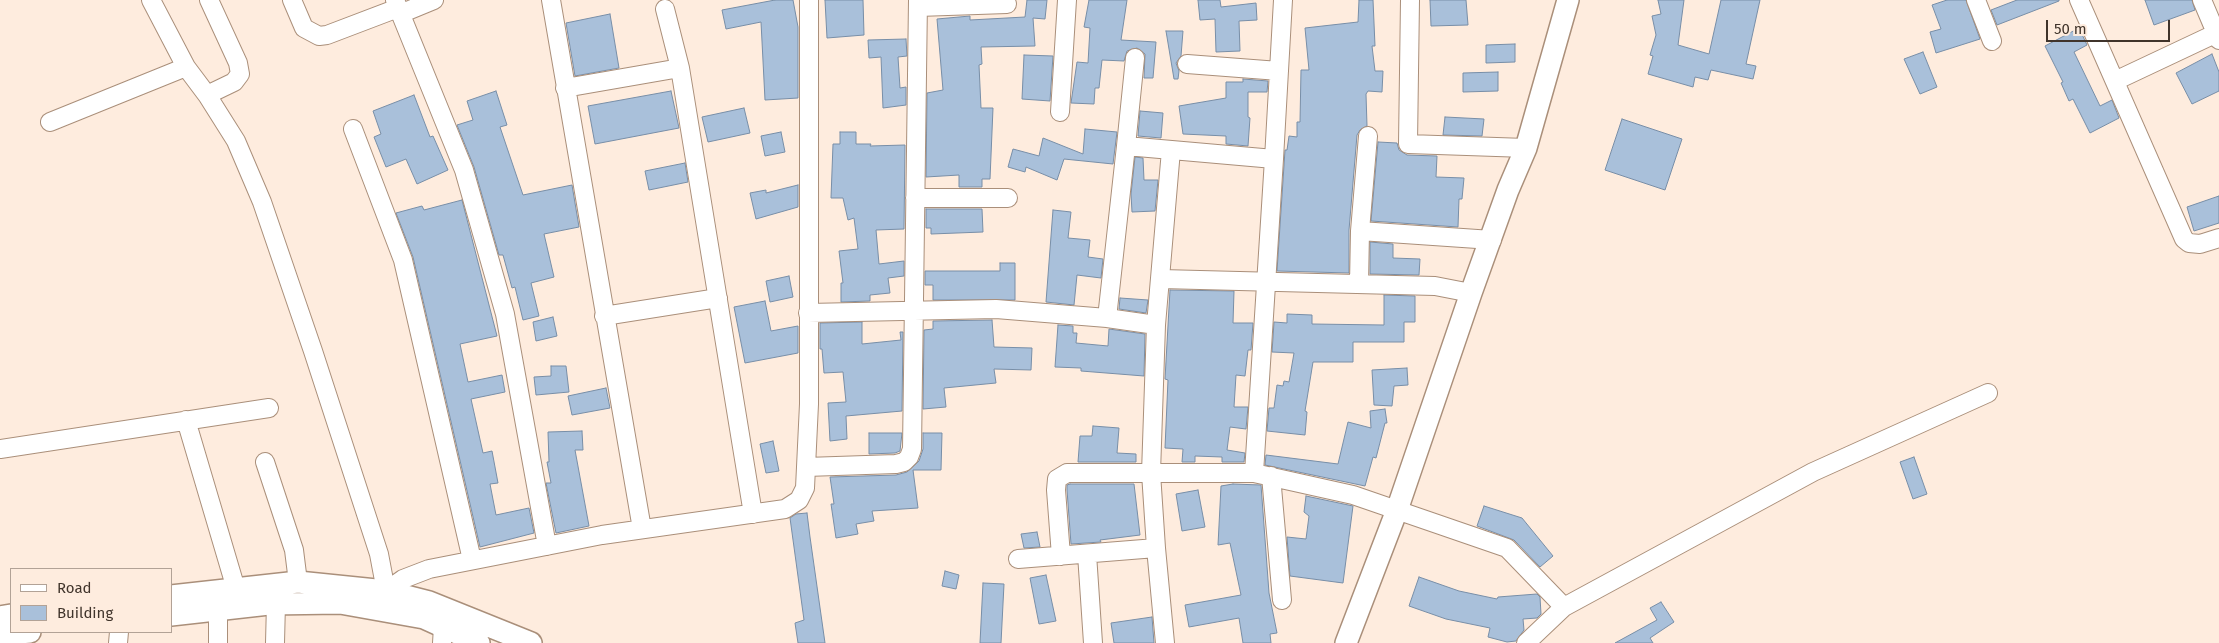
<!DOCTYPE html>
<html>
<head>
<meta charset="utf-8">
<style>
	body { margin:0 }
	#map { position:relative; width:2219px; height:643px; overflow:hidden; background:#feecde; font-family:"Fira Sans",sans-serif }
	canvas { display:block }
	.legend { position:absolute; left:10px; top:568px; width:162px; height:65px; box-sizing:border-box; background:#feecde; border:1px solid #b2a296; margin:0; padding:6px 9px; list-style:none; font-size:15px; color:#40342b }
	.legend li { display:flex; align-items:center; gap:10px; height:25px }
	.legend b { width:25px; border:1px solid #b2a296 }
	.scale { position:absolute; left:2046px; top:20px; width:124px; height:22px; box-sizing:border-box; border:2px solid #40342b; border-top:0; padding-left:6px; font-size:15px; line-height:18px; white-space:nowrap; color:#40342b; -webkit-text-stroke:4px #feecde; paint-order:stroke }
</style>
</head>
<body>
<div id="map">
<canvas width="2219" height="643"></canvas>
<ul class="legend">
<li><b style="height:6px;background:#fff"></b>Road</li>
<li><b style="height:14px;background:#a9c0da"></b>Building</li>
</ul>
<div class="scale">50 m</div>
</div>
<script>
const ctx = document.querySelector('canvas').getContext('2d');
ctx.lineJoin = 'round';
function fillPath(path, color) { ctx.fillStyle = color; ctx.fill(path, 'evenodd'); }
const toPath = rows => new Path2D(rows.map(r => 'M' + r).join(''));
function trace(path, color, width, dash) { ctx.strokeStyle = color; ctx.lineWidth = width; ctx.lineCap = dash ? 'butt' : 'round'; ctx.setLineDash(dash || []); ctx.stroke(path); }
const building = toPath([
	[775,0,793,0,798,27,798,98,765,100,761,22,726,29,722,10,775,0],
	[825,0,863,0,864,35,827,38,825,0],
	[1027,0,1047,0,1045,19,1033,18,1035,46,981,47,982,64,979,65,981,108,993,108,990,179,982,179,982,187,959,187,959,175,926,177,927,93,943,90,937,19,970,16,970,20,1025,17,1027,0],
	[1089,0,1127,0,1121,40,1156,42,1153,78,1144,78,1145,54,1137,48,1127,51,1124,61,1102,60,1099,88,1095,88,1094,104,1071,103,1077,62,1088,63,1090,28,1084,27,1089,0],
	[1198,0,1220,0,1221,7,1256,3,1257,20,1239,21,1240,51,1216,52,1215,19,1200,20,1198,0],
	[1359,0,1373,0,1375,46,1372,46,1375,71,1383,71,1382,92,1368,91,1366,94,1367,126,1360,130,1357,135,1349,230,1349,273,1277,271,1285,150,1287,150,1289,136,1297,137,1297,122,1300,122,1301,70,1309,70,1305,28,1358,22,1359,0],
	[1430,0,1466,0,1468,25,1431,26,1430,0],
	[1658,0,1684,0,1678,45,1709,54,1721,0,1760,0,1746,64,1756,66,1753,79,1711,70,1708,80,1695,77,1693,87,1648,74,1653,56,1650,55,1656,35,1652,16,1661,14,1658,0],
	[1947,0,1966,0,1980,39,1936,53,1930,32,1941,29,1932,5,1947,0],
	[2017,0,2059,0,2059,1,1997,25,1991,10,2017,0],
	[2145,0,2192,0,2195,10,2154,25,2145,0],
	[610,14,619,68,575,76,566,23,610,14],
	[2079,28,2087,45,2074,52,2100,106,2112,100,2119,118,2090,133,2073,99,2069,101,2061,83,2063,82,2045,46,2079,28],
	[1166,31,1183,31,1181,56,1176,63,1179,71,1178,79,1174,79,1166,31],
	[906,39,907,56,898,57,900,88,906,87,906,105,883,108,881,57,869,58,868,40,906,39],
	[1515,44,1515,62,1486,63,1486,45,1515,44],
	[1923,52,1937,87,1920,94,1904,59,1923,52],
	[2212,54,2219,72,2219,91,2192,104,2176,73,2212,54],
	[1024,55,1053,56,1050,101,1022,99,1024,55],
	[1498,72,1498,91,1463,92,1463,73,1498,72],
	[1243,79,1268,81,1267,92,1248,92,1248,117,1250,118,1248,146,1226,144,1226,136,1183,134,1179,106,1226,98,1226,82,1243,82,1243,79],
	[496,91,507,125,500,127,523,195,572,185,579,227,544,234,554,277,531,283,539,316,523,320,515,287,512,288,503,255,499,255,474,167,457,125,473,120,467,101,496,91],
	[671,91,679,128,595,144,588,106,671,91],
	[414,95,430,137,433,136,448,170,417,184,406,159,386,167,374,137,381,134,373,111,414,95],
	[744,108,750,133,708,142,702,117,744,108],
	[1140,111,1163,113,1161,138,1138,136,1140,111],
	[1445,117,1484,119,1482,136,1443,135,1445,117],
	[1622,119,1682,139,1665,190,1605,170,1622,119],
	[1085,129,1117,132,1113,164,1064,159,1057,180,1026,167,1025,172,1008,167,1013,149,1039,156,1043,138,1083,154,1085,129],
	[781,132,785,152,765,156,761,136,781,132],
	[840,132,856,132,856,144,871,144,870,146,905,145,904,229,876,230,879,264,904,261,904,276,888,278,890,293,870,295,870,301,841,302,841,283,843,283,839,251,858,249,854,218,848,220,843,198,831,198,833,144,840,144,840,132],
	[1378,142,1397,143,1399,150,1407,155,1437,156,1436,177,1464,178,1462,199,1459,199,1458,227,1371,221,1378,142],
	[1135,157,1143,158,1144,180,1158,180,1155,211,1132,212,1131,194,1135,157],
	[685,163,688,182,649,190,645,171,685,163],
	[798,185,798,207,756,219,750,193,766,190,766,193,798,185],
	[2219,196,2219,223,2194,231,2187,207,2219,196],
	[462,200,497,336,460,344,468,382,502,375,505,392,471,399,483,453,492,451,498,483,490,484,496,515,529,508,534,533,480,547,413,257,396,213,422,206,424,210,462,200],
	[926,209,982,209,983,232,931,234,931,228,926,228,926,209],
	[1053,210,1071,212,1068,238,1090,240,1088,257,1103,259,1101,278,1077,275,1074,305,1046,302,1053,210],
	[1370,242,1393,244,1393,258,1420,259,1419,275,1370,274,1370,242],
	[1000,263,1015,263,1015,300,933,300,933,285,925,285,925,271,1000,271,1000,263],
	[789,276,793,297,770,302,766,281,789,276],
	[1170,290,1234,291,1233,323,1253,323,1251,350,1248,350,1245,376,1236,375,1234,407,1248,407,1246,429,1230,427,1227,450,1245,453,1244,462,1222,462,1222,457,1195,456,1195,462,1182,462,1183,449,1165,448,1168,380,1165,379,1170,290],
	[1384,295,1415,296,1415,322,1404,322,1404,342,1353,342,1353,362,1313,362,1305,411,1307,412,1305,435,1267,431,1269,408,1274,408,1277,385,1283,386,1284,381,1289,382,1294,353,1272,352,1274,322,1287,323,1287,314,1312,315,1312,324,1384,325,1384,295],
	[1120,298,1148,300,1146,313,1119,309,1120,298],
	[765,301,771,331,798,326,798,353,745,363,734,307,765,301],
	[553,317,557,336,536,341,533,322,553,317],
	[992,320,994,347,1032,348,1031,370,994,369,996,383,944,388,946,407,923,409,924,330,933,329,933,321,992,320],
	[862,322,862,344,901,340,900,332,903,332,902,411,846,416,847,439,830,441,828,403,846,402,843,372,824,373,822,349,820,349,820,323,862,322],
	[1058,325,1073,326,1073,333,1077,333,1076,343,1108,346,1109,329,1145,334,1144,376,1081,371,1081,368,1055,367,1058,325],
	[551,366,566,366,569,392,536,395,534,377,551,376,551,366],
	[1407,368,1408,385,1394,386,1392,406,1374,405,1372,370,1407,368],
	[606,388,610,408,572,415,568,396,606,388],
	[1385,409,1387,423,1385,423,1376,458,1373,457,1365,486,1265,465,1266,455,1338,464,1348,422,1371,428,1370,411,1385,409],
	[1093,426,1119,428,1117,453,1136,454,1136,462,1078,462,1080,436,1092,436,1093,426],
	[582,431,583,450,575,450,589,526,556,533,546,483,551,483,547,462,549,462,548,432,582,431],
	[869,433,902,433,900,451,895,453,869,454,869,433],
	[923,433,942,433,941,470,913,470,918,508,872,511,874,521,856,524,858,534,836,538,831,504,834,504,830,477,896,475,907,472,919,461,923,449,923,433],
	[773,441,779,471,766,473,760,444,773,441],
	[1914,457,1927,494,1913,499,1900,462,1914,457],
	[1070,484,1134,484,1140,535,1100,540,1101,542,1071,544,1067,490,1067,485,1070,484],
	[1233,484,1261,485,1269,593,1277,633,1270,634,1271,643,1243,643,1239,618,1189,627,1185,605,1241,595,1230,543,1218,545,1221,486,1233,484],
	[1198,490,1205,527,1182,531,1176,494,1198,490],
	[1306,496,1353,506,1343,583,1290,576,1287,537,1306,539,1309,516,1304,512,1306,496],
	[1484,506,1522,518,1553,556,1540,567,1514,540,1477,526,1484,506],
	[807,513,810,537,825,643,798,643,795,623,804,620,790,518,796,514,807,513],
	[1037,532,1040,547,1024,548,1021,534,1037,532],
	[945,571,959,575,956,589,942,586,945,571],
	[1046,575,1056,621,1039,624,1030,578,1046,575],
	[1419,577,1459,591,1497,599,1498,597,1537,594,1540,597,1541,614,1537,618,1523,619,1524,630,1516,641,1507,642,1488,637,1490,628,1446,619,1409,606,1419,577],
	[983,583,1004,584,1001,643,980,643,983,583],
	[1661,602,1674,622,1650,638,1653,643,1615,643,1657,620,1650,608,1661,602],
	[1152,617,1154,643,1114,643,1111,623,1152,617]
]);
const minor = toPath([
	[151,0,186,67,207,95],
	[209,0,238,63,240,74,234,82,207,95,236,141,262,202,313,351,379,554,386,591],
	[292,0,304,28,319,36,327,35,398,8],
	[395,0,464,170,505,314,547,546],
	[551,0,642,529],
	[1410,0,1408,144,1526,148],
	[1976,0,1992,41],
	[2079,0,2184,239,2189,243,2200,244,2219,238],
	[2202,0,2219,40],
	[918,7,1007,4],
	[665,9,680,68,753,514],
	[400,14,434,0],
	[1187,64,1279,71],
	[2115,81,2219,32],
	[565,88,680,68],
	[1060,112,1067,0],
	[50,122,186,67],
	[353,129,403,260,472,560],
	[1126,146,1135,58],
	[915,198,1008,198],
	[1360,231,1368,136],
	[1161,279,1435,286,1471,293],
	[1359,284,1360,231,1492,240],
	[808,313,996,309,1107,318,1156,325,1151,473,1254,473,1353,495,1507,548,1564,607,1813,472,1988,393],
	[604,316,718,298],
	[1107,318,1126,146,1274,159,1283,0],
	[1156,325,1171,150],
	[186,420,236,589],
	[0,449,269,408],
	[265,462,294,550,298,582],
	[806,467,896,464,904,462,909,457,912,449,918,0],
	[1254,473,1274,159],
	[1271,476,1282,600],
	[1156,548,1165,643],
	[1087,554,1093,643],
	[1018,559,1156,548,1151,473,1067,473,1057,479,1056,490,1061,556],
	[384,599,386,591,403,579,429,569,602,535,785,509,799,500,805,488,809,404,809,0],
	[118,643,119,632],
	[218,643,218,610],
	[275,643,276,603],
	[442,643,443,627],
	[1526,643,1564,607]
]);
const major = toPath([
	[171,596,298,582,386,591,429,602,531,643],
	[171,615,269,604,340,603,424,618,479,643],
	[0,617,11,615],
	[0,635,30,632],
	[1346,643,1397,510,1471,293,1508,190,1526,148,1568,0]
]);
fillPath(building, '#a9c0da');
trace(building, '#788ea7', 1);
trace(minor, '#aa8f7a', 20);
trace(major, '#aa8f7a', 24);
trace(minor, '#fff', 18);
trace(major, '#fff', 21);
</script>
</body>
</html>
